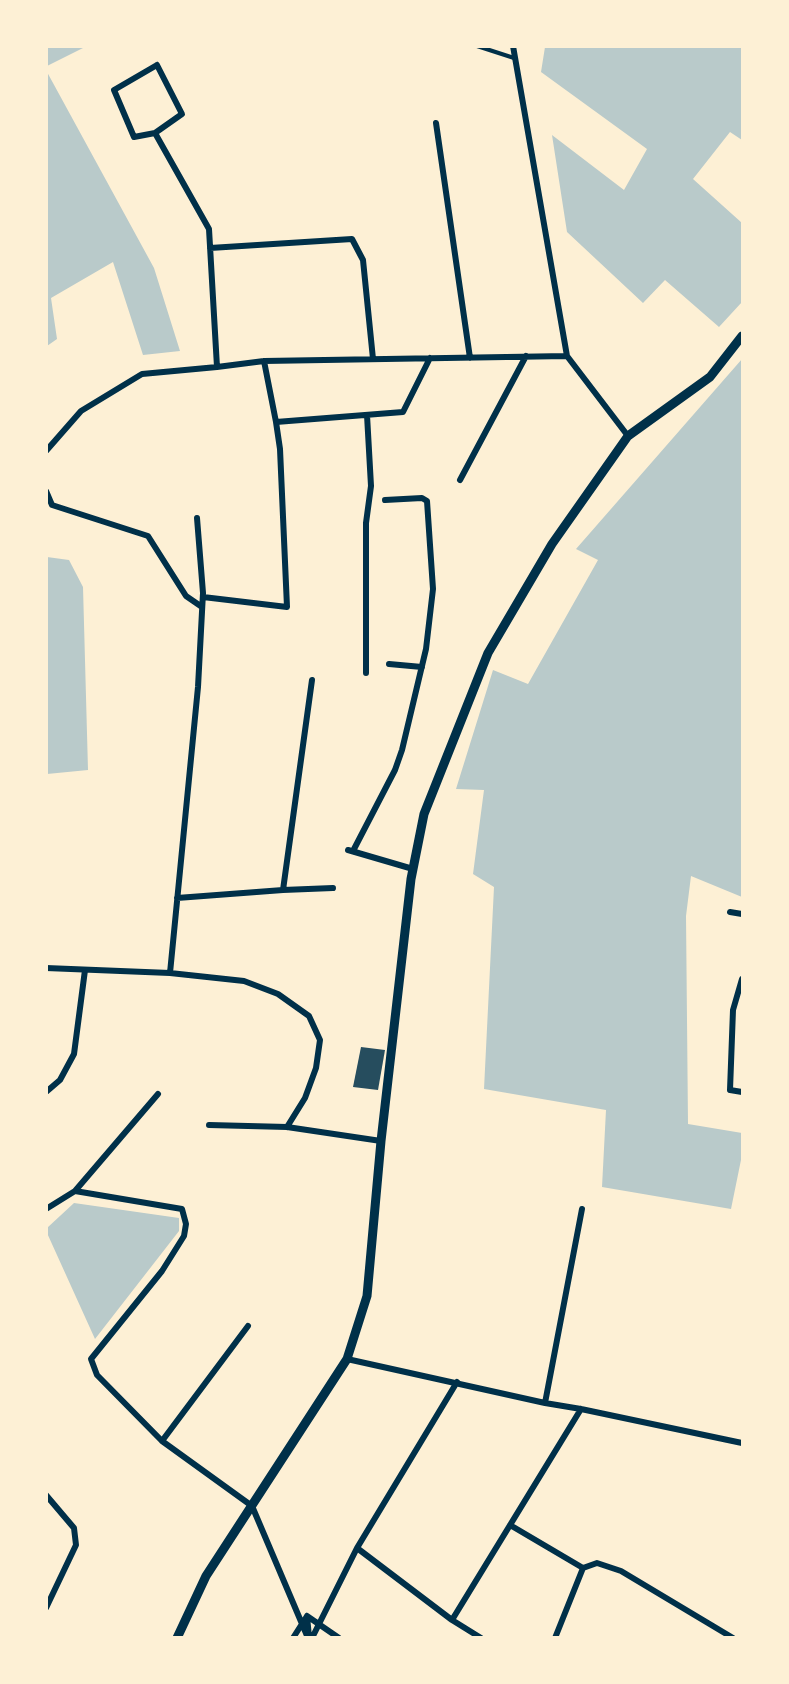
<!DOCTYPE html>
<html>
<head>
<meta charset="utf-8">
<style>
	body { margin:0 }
	#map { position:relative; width:789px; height:1684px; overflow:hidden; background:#fdf0d5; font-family:"Exo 2",sans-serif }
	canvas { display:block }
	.frame { position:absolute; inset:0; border:48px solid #fdf0d5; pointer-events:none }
</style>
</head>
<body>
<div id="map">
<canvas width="789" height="1684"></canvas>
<div class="frame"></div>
</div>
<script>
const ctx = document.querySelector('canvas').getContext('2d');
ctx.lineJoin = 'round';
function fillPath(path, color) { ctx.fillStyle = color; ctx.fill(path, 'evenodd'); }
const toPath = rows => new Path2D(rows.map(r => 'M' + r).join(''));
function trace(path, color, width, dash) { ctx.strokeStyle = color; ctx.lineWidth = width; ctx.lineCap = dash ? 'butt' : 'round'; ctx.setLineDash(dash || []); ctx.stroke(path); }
const green = toPath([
	[47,46,85,46,85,47,47,66],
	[545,47,742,47,742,140,730,132,693,179,742,223,742,302,719,327,665,280,643,303,567,232,552,135,624,190,647,149,541,72],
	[47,72,154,268,180,351,143,355,113,262,51,298,57,339,47,346],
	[742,359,742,897,691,876,686,916,688,1124,742,1133,742,1155,731,1209,602,1187,606,1110,484,1089,494,887,473,874,484,790,456,789,493,670,528,684,598,560,576,549],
	[47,557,69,560,83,587,88,770,47,774],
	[74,1203,179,1218,179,1231,95,1339,47,1233,47,1228]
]);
const building = toPath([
	[361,1047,385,1050,378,1090,353,1087]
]);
const service = toPath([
	[477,46,514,58]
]);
const minor = toPath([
	[513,46,567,356,628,436],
	[157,65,182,114,155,133,134,137,114,90,157,65],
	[436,123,470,358],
	[155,133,209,229,217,367,264,361,567,356],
	[210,248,352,239,363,260,373,359],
	[264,361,276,422,403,412,430,358],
	[46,451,81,411,142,374,217,367],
	[460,480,526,356],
	[46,491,52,505,148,536,186,596,202,607],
	[197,518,203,593,198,687,170,973,244,981,278,994,309,1016,320,1040,316,1068,305,1098,287,1127],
	[203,597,287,607,280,449,276,422],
	[389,664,422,667],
	[366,673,366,523,371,486,367,415],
	[348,850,413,869],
	[353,851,395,770,402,750,426,649,433,589,427,501,422,498,385,500],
	[283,890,333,888],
	[177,898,283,890,312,680],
	[730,912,742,914],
	[46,968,170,973],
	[742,979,733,1010,730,1090,742,1092],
	[46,1092,60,1080,74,1054,85,970],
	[209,1125,287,1127,381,1141],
	[75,1191,182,1209,186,1224,184,1236,162,1271,91,1359,97,1375,162,1441,252,1506,308,1638],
	[46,1209,75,1191,158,1094],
	[347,1359,545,1403,581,1409,742,1443],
	[545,1403,582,1209],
	[162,1441,248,1326],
	[46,1495,74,1528,76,1545,46,1608],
	[510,1525,583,1568],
	[357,1548,457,1382],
	[307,1616,339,1638],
	[452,1620,581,1409],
	[293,1638,307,1616,309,1637],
	[312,1638,357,1548,452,1620,481,1638],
	[555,1638,583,1568,597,1563,621,1571,733,1638]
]);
const tertiary = toPath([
	[177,1638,206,1576,347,1359,367,1296,381,1141,411,879,424,814,488,653,552,544,628,436,710,377,742,336]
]);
fillPath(green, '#b9caca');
fillPath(building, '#264d5e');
trace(service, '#003049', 4);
trace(minor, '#003049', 6);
trace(tertiary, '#003049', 9);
</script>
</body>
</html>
